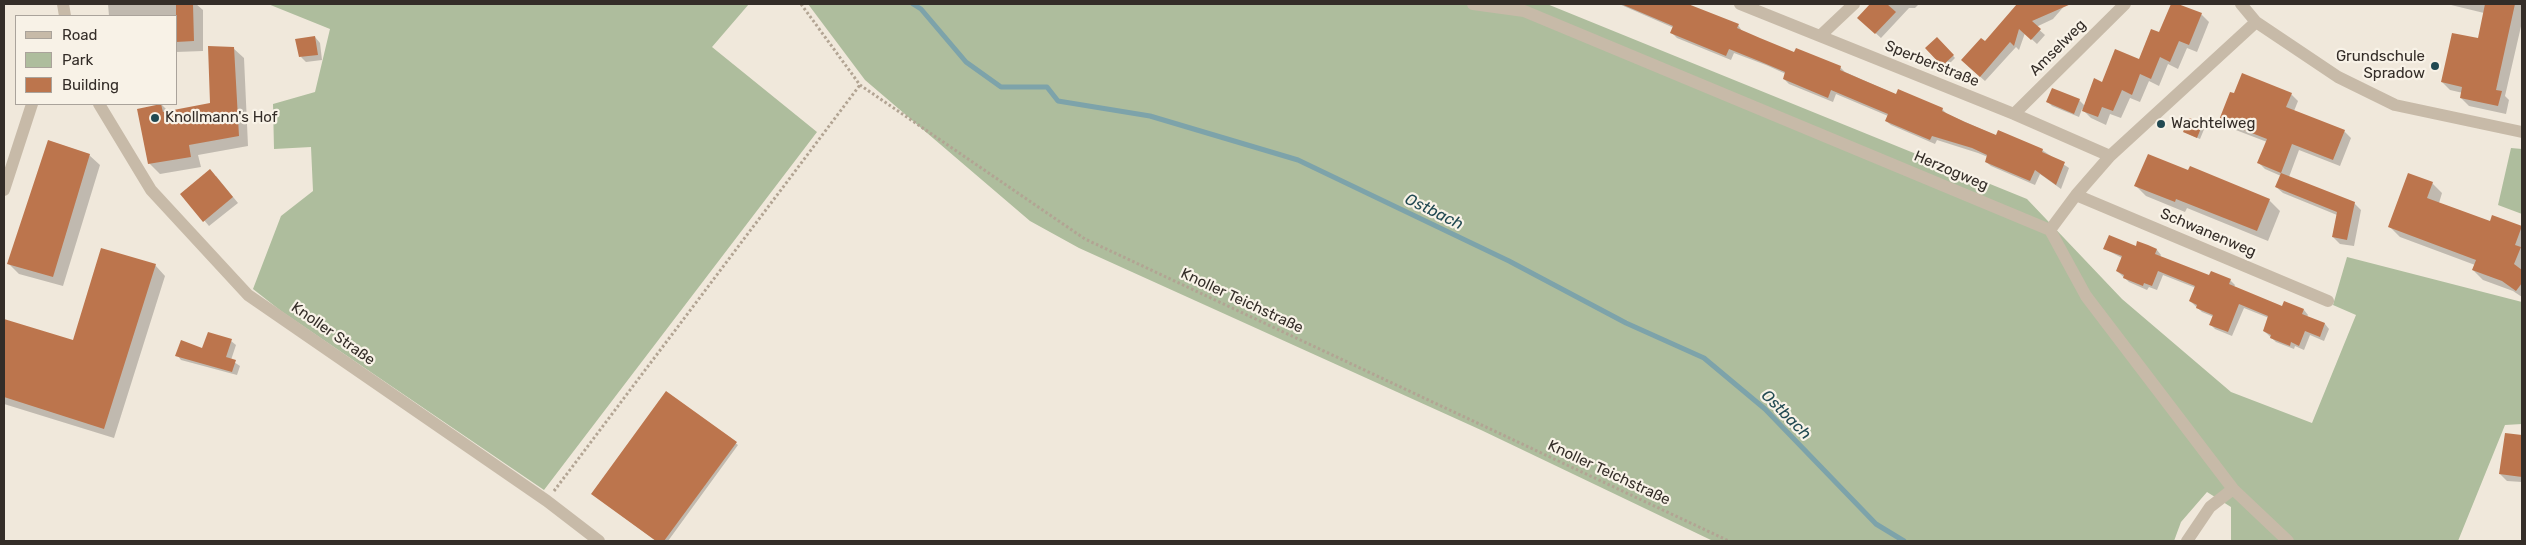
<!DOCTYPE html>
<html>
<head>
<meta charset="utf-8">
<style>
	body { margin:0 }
	#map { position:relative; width:2526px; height:545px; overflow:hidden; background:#f0e8db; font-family:Rubik,sans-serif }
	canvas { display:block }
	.frame { position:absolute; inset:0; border:5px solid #342d28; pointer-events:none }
	.legend { position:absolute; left:15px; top:15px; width:162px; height:90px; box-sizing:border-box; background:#f8f2e7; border:1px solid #aaa39b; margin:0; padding:6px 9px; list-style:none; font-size:15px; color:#342d28 }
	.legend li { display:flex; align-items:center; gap:10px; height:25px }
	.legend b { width:25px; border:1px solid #aaa39b }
</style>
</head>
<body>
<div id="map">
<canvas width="2526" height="545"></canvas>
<div class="frame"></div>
<ul class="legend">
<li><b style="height:6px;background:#c7baa8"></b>Road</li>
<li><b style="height:14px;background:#aebd9d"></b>Park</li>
<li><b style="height:14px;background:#bc754d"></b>Building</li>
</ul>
</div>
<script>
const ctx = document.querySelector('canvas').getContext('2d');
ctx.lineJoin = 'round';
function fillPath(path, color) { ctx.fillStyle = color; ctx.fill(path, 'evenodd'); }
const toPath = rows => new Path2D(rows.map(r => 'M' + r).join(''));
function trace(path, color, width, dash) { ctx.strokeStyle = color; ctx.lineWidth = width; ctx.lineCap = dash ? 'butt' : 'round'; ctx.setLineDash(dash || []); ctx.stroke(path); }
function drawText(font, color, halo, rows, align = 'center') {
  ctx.font = font + ' Rubik,sans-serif'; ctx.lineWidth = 4.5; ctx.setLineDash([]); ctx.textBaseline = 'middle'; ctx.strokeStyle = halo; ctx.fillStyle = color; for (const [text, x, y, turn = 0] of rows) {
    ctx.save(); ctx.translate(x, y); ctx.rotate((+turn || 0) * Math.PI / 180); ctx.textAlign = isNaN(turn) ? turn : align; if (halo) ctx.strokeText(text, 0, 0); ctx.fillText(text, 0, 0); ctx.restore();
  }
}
const green = toPath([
	[268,4,749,4,712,47,817,132,544,490,281,311,253,289,281,216,313,191,311,147,274,149,273,104,315,92,330,29],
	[808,4,1547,4,2027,199,2122,299,2231,392,2312,423,2356,315,2333,305,2347,257,2522,302,2522,424,2505,425,2458,541,2231,541,2231,507,2207,492,2181,522,2174,541,1713,541,1481,430,1079,248,1030,221,865,80],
	[2511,148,2522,149,2522,214,2498,205]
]);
const shadow = toPath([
	[108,4,196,4,203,10,203,51,176,52,176,16,109,16],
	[1619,4,1674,4,1682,7,1685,4,1738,25,1742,31,1794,54,1840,67,1845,72,1897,95,1942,109,1947,114,1997,136,2042,150,2069,168,2061,189,2040,174,2035,185,1991,166,1986,162,1988,157,1978,153,1937,140,1935,144,1891,125,1886,121,1888,116,1836,94,1833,102,1789,84,1784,79,1786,74,1766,65,1734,53,1731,60,1677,38,1672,33,1674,28],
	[1871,4,1919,4,1915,8,1909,8,1881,38,1859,18],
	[2025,4,2066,4,2053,19,2036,27,2045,35,2037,44,2025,33,2019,50,2016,47,1985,81,1968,66,1985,43],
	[2172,4,2201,14,2209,22,2197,52,2187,48,2178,69,2168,64,2159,86,2149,81,2140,102,2130,98,2121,118,2110,114,2106,125,2091,118,2082,109,2079,117,2052,106,2048,102,2079,100,2085,106,2103,83,2140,61,2160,34],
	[2447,4,2522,4,2522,22,2505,96,2509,100,2506,114,2469,106,2461,98,2463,93,2450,90,2442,82,2479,40,2484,13],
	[315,37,320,43,322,60,306,62,301,57],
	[1937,38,1955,58,1945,68,1927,48],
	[233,48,244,58,248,146,198,155,201,167,160,174,149,163,161,104,169,112,211,104],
	[2291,94,2298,101,2294,111,2344,131,2351,138,2340,166,2299,150,2289,177,2354,203,2361,210,2354,246,2340,244,2333,237,2337,215,2283,193,2276,187,2281,176,2265,169,2258,162,2267,142,2228,127,2221,120],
	[2202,125,2205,127,2200,139,2184,132],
	[89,155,100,165,63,286,19,274,9,264],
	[216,176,238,203,209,226,182,194],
	[2432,183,2442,193,2439,203,2491,222,2493,216,2522,228,2522,297,2513,291,2483,280,2473,270,2475,265,2400,237,2390,227],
	[2136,186,2269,200,2280,211,2268,241,2187,208,2185,212,2146,196],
	[2147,246,2157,250,2161,255,2160,257,2210,277,2230,280,2235,285,2234,287,2283,307,2304,310,2308,315,2307,317,2325,324,2329,329,2324,341,2310,335,2304,350,2295,346,2294,349,2276,342,2264,331,2269,318,2244,308,2232,336,2215,329,2211,325,2214,317,2202,312,2190,301,2196,288,2163,275,2157,290,2149,287,2147,290,2129,282,2117,271,2122,258,2105,249],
	[155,265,165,276,114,438,4,404,4,320,74,342],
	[231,341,236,345,231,360,240,366,237,375,181,360,177,355],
	[667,393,738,445,668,541,656,541,595,496],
	[2506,434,2522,436,2522,482,2507,481,2500,474]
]);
const stream = toPath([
	[913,4,921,9,966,62,1001,87,1047,87,1058,101,1150,116,1298,160,1509,261,1626,323,1704,358,1765,409,1876,524,1904,541]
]);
const building = toPath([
	[176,4,193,4,194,41,176,42],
	[1621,4,1688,4,1739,24,1737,28,1760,38,1794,52,1796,48,1841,66,1840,70,1863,80,1896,94,1898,89,1905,92,1943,108,1942,111,1965,122,1996,135,1998,130,2043,149,2042,152,2065,162,2056,185,2035,170,2030,181,1985,162,1987,155,1972,148,1932,136,1930,140,1885,121,1888,114,1831,90,1828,98,1783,79,1785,72,1759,61,1729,49,1726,56,1670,33,1673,26],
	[1870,4,1887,4,1896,12,1875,34,1857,18],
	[2017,4,2071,4,2032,21,2041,29,2031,40,2019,29,2014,46,2010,42,1980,77,1961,60,1981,38,1985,41],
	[2171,4,2178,4,2202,13,2189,45,2179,41,2170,62,2160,57,2151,79,2140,74,2132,95,2122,90,2113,111,2102,107,2098,117,2082,111,2094,78,2102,82,2115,49,2139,59,2151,29,2159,32],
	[2485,4,2515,4,2496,90,2502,91,2498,106,2460,98,2462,87,2441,82,2452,33,2478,38],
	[315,36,318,55,299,57,295,39],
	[1937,37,1954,55,1942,66,1925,48],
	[208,46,234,47,239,136,189,145,191,157,148,164,137,109,161,104,163,112,210,103],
	[2242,73,2292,93,2286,107,2345,130,2333,160,2292,144,2281,173,2355,202,2347,240,2332,237,2337,212,2275,187,2281,173,2257,163,2267,139,2219,120,2230,92,2234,93],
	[2052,88,2080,99,2074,114,2046,102],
	[2189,118,2203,123,2197,138,2183,132],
	[48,140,90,154,53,277,7,264],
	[2148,154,2188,170,2190,166,2270,199,2257,231,2176,199,2175,202,2134,186],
	[210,169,233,197,203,222,180,194],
	[2408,173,2433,182,2427,198,2490,221,2492,215,2522,226,2515,245,2521,247,2514,264,2522,270,2522,283,2516,291,2502,281,2472,270,2476,260,2388,227],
	[2109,235,2136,246,2137,241,2148,245,2157,249,2155,254,2209,275,2211,271,2231,279,2229,284,2282,306,2284,301,2304,309,2302,314,2325,323,2320,337,2305,331,2299,346,2291,342,2290,346,2270,338,2271,335,2263,331,2268,316,2239,304,2228,332,2209,325,2213,315,2196,308,2197,305,2189,301,2195,286,2158,271,2152,286,2144,283,2143,286,2123,278,2124,275,2116,271,2122,256,2103,249],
	[101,248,156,264,104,429,4,397,4,319,73,340],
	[208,332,232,339,226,357,236,360,232,372,175,356,181,340,202,348],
	[666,391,737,442,664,541,656,541,591,494],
	[2505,433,2522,435,2522,477,2499,474]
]);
const path = toPath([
	[801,4,860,85,1085,239,1729,541],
	[554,491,860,85]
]);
const street = toPath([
	[63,4,65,16],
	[1473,4,1524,11,2050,230,2086,296,2233,489,2288,541],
	[1740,4,2014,114,2110,156],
	[2241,4,2256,22,2338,77,2395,105,2522,132],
	[1820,36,1854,4],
	[99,104,151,190,248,295,547,501,599,541],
	[2014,114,2125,4],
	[4,190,32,104],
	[2076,195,2328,301],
	[2050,230,2076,195,2110,156,2256,22],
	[2187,541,2210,507,2233,489]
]);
const markers = [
	[2435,66,5,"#214952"],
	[155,118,5,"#214952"],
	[2161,124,5,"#214952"]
];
const streetNames = [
	["Amselweg",2058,48,-45],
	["Sperberstraße",1932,64,22],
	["Herzogweg",1951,171,23],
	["Schwanenweg",2208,233,23],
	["Knoller Teichstraße",1242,301,25],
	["Knoller Straße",333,334,35],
	["Knoller Teichstraße",1609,473,25]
];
const poiNames = [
	["Grundschule",2425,57,"right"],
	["Spradow",2425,74,"right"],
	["Knollmann's Hof",165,118],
	["Wachtelweg",2171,124]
];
const waterNames = [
	["Ostbach",1434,212,26],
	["Ostbach",1786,415,45]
];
fillPath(green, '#aebd9d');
fillPath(shadow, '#0003');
trace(stream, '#7da3aa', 5);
fillPath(building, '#bc754d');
trace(path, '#b2a493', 3, [2.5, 2.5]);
trace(street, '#c7baa8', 12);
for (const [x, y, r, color] of markers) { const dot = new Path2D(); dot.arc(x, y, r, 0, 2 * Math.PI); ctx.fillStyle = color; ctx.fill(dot); trace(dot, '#f8f2e7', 2); }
drawText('15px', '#342d28', '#f8f2e7', streetNames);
drawText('15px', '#342d28', '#f8f2e7', poiNames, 'left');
drawText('italic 16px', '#214952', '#f8f2e7', waterNames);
</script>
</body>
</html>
